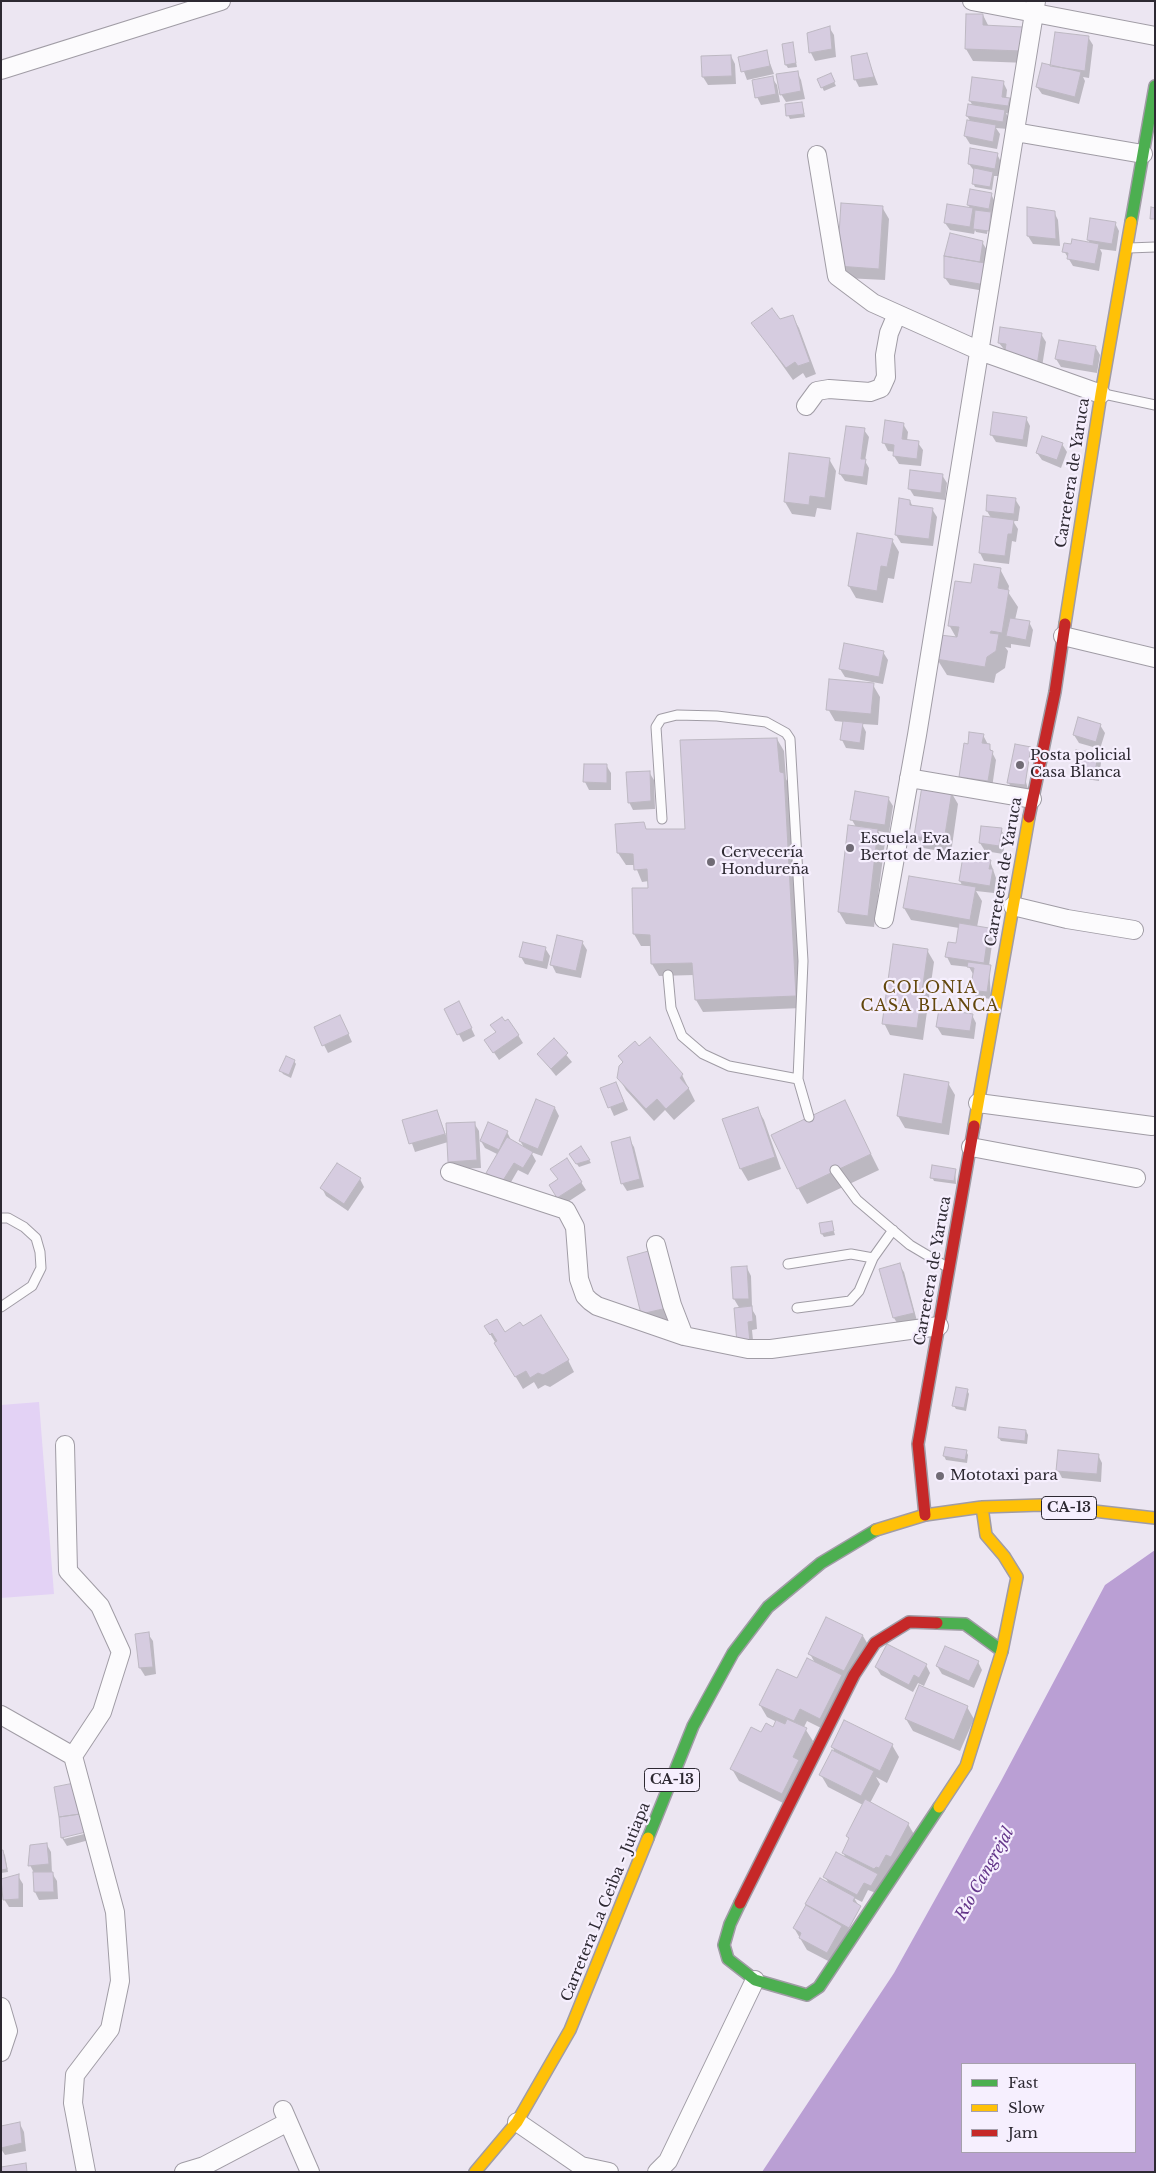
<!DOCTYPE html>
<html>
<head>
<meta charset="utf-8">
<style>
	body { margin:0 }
	#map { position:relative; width:1156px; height:2173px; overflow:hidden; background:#ece6f2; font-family:"Libre Baskerville",serif }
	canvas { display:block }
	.frame { position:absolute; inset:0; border:2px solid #2d2932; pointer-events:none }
	.legend { position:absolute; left:961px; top:2063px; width:175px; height:90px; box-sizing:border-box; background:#f6effe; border:1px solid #a6a0ac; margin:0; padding:6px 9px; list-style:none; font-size:15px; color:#2d2932 }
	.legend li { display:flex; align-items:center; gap:10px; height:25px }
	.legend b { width:25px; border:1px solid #a6a0ac }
</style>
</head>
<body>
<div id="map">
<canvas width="1156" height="2173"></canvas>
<div class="frame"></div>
<ul class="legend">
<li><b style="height:6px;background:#4caf50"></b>Fast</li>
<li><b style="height:6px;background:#ffc107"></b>Slow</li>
<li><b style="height:6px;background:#c62828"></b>Jam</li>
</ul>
</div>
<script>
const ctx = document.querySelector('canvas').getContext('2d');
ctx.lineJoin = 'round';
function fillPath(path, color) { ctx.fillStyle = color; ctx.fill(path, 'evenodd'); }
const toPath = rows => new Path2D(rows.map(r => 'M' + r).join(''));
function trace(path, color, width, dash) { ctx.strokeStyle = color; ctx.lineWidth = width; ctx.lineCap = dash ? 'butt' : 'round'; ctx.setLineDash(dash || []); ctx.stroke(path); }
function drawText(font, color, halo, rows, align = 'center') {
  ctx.font = font + ' "Libre Baskerville",serif'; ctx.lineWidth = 4.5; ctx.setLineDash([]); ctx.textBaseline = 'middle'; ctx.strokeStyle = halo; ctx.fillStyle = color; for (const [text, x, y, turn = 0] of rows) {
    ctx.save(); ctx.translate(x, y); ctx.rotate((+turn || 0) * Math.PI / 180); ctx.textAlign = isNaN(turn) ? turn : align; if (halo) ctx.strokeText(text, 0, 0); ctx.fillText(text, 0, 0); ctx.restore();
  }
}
const green = toPath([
	[39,1402,54,1594,1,1598,1,1405]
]);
const water = toPath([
	[1155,1550,1155,2172,762,2172,894,1973,1001,1781,1105,1585],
	[962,2064,1135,2064,1135,2152,962,2152]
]);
const shadow = toPath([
	[983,15,989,27,1022,28,1028,63,973,61,966,49],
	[829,27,834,35,836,57,815,61,811,53,808,34],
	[1088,37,1093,45,1089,78,1083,77,1085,81,1079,104,1042,94,1037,87,1051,68],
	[792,43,797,67,788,68,786,65],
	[766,52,774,74,747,80,739,58],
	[866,54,878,85,859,87,855,79],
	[731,56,735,64,736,84,708,85,703,77],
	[797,72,801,80,805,99,786,102,781,94],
	[772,78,777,85,780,102,761,105,757,97],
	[832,78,836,86,824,91,822,87],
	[973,79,1003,82,1007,90,1006,99,1009,99,1013,107,1012,114,1006,113,1009,119,1008,129,996,128,1000,134,997,149,970,144,965,136,971,122,967,116,973,106,970,101],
	[802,103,805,117,790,119,788,115],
	[997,154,1001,162,999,176,994,176,992,190,975,187,973,183,975,172,969,164],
	[991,194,995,202,990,234,992,216,989,216,987,234,976,232,975,230,974,234,950,230,945,223,971,209,968,205],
	[882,207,889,219,885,280,845,278,838,266],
	[1054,212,1058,220,1060,246,1033,244,1028,236],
	[1115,223,1119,231,1116,251,1100,249,1102,253,1099,271,1073,266,1064,251,1072,245,1090,243,1088,240],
	[951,234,982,242,987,250,990,292,950,285,945,278,945,256],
	[792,316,799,328,816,374,806,378,803,373,793,380,753,324,780,321],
	[1041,334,1046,342,1041,373,1011,358,999,343],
	[1096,348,1100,355,1097,373,1061,367,1056,359],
	[1026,418,1030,426,1027,447,996,442,991,434],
	[903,424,908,432,907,441,918,443,923,450,921,466,899,464,894,456,895,452,888,451,884,443],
	[864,430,869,437,865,461,869,468,867,485,845,481,840,474],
	[1062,444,1067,452,1061,468,1042,460,1037,453],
	[829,459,836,471,831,510,817,508,815,517,792,514,785,502],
	[942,475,947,483,945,500,914,496,909,488],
	[1015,499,1020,507,1018,521,1013,521,1018,529,1016,542,1012,541,1009,564,984,561,980,553,991,518,987,511],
	[910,501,913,507,932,509,937,517,933,546,901,543,896,535],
	[892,540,899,552,894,579,888,578,883,603,856,598,849,586],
	[1000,569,1009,586,1008,592,1018,607,1015,620,1029,622,1033,630,1030,647,1011,644,1011,648,1005,647,1008,651,1005,668,996,674,994,683,947,675,937,659,957,639,949,625,972,584],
	[883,652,888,660,883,684,845,677,840,669],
	[873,685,880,697,878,725,862,724,866,732,864,750,846,748,842,740,844,722,835,721,828,709],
	[1100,725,1105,733,1100,749,1079,743,1074,735],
	[983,735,996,760,992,788,965,785,960,777,969,745],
	[777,739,784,751,786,779,790,786,802,1008,703,1012,696,1000,694,975,659,976,652,964,651,946,641,946,634,934,650,889,649,881,642,882,635,865,626,865,618,853,643,824,647,831,686,830],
	[1016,745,1029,793,1013,790,1008,782],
	[1097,754,1101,762,1099,781,1079,778,1075,770],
	[606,765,611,773,611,790,589,790,585,782],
	[649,772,654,780,655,809,633,810,629,802],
	[951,792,958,804,951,853,923,848,916,836],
	[888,798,893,806,889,833,878,831,885,842,874,927,846,924,839,912,856,827,852,820],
	[1001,830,1006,837,1003,854,985,851,980,843],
	[990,861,996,878,994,893,976,891,982,901,977,927,988,929,993,937,989,966,991,999,976,997,972,989,973,974,969,967,951,965,947,957,957,944,959,928,911,920,904,908,963,887,960,881],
	[582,942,587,950,581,978,556,973,552,965],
	[545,948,550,956,547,969,525,964,521,957],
	[927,950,934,962,923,1040,890,1035,884,1023],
	[446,1009,463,1011,475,1036,463,1042],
	[972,1015,976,1023,974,1039,942,1035,937,1027],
	[344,1024,352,1042,328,1053,324,1045],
	[492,1025,518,1035,523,1043,499,1060,491,1048,496,1033],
	[650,1039,682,1075,695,1101,674,1120,665,1110,654,1121,626,1090,619,1078,623,1063,620,1057,639,1048],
	[554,1040,572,1062,556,1076,539,1055],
	[294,1061,296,1064,291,1078,283,1074,281,1071],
	[616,1083,628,1110,614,1116,602,1089],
	[948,1083,955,1095,949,1135,905,1128,898,1116],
	[537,1101,555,1108,559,1116,542,1156,531,1152,536,1161,528,1175,518,1170,507,1189,492,1181,488,1173,499,1155,485,1148,481,1141,507,1132,511,1140,525,1149,520,1141],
	[845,1102,879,1170,807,1204,798,1188],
	[757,1108,764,1120,781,1169,748,1181,741,1169],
	[437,1111,447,1138,474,1123,479,1131,481,1168,454,1169,449,1161,448,1142,415,1152,404,1121],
	[629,1139,634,1147,644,1187,627,1191,622,1183],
	[581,1147,591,1163,579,1167,570,1154],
	[567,1160,586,1190,563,1205,551,1185,559,1180],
	[955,1170,956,1184,934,1181,932,1177],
	[360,1179,364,1187,348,1211,326,1196,322,1188],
	[831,1222,835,1235,824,1237,822,1234],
	[628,1258,673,1320,649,1326,642,1314],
	[899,1265,904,1272,917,1321,899,1326,894,1318,881,1270],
	[747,1268,751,1276,752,1306,750,1306,756,1316,757,1329,752,1330,754,1350,742,1351,740,1309,734,1299],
	[486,1327,568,1360,574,1372,550,1387,545,1385,538,1389,534,1382,523,1389],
	[967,1390,969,1394,966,1411,956,1409,954,1406],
	[1026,1431,1028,1435,1027,1444,1001,1441,999,1438],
	[966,1451,968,1455,967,1463,946,1460,944,1456],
	[1098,1455,1102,1463,1101,1482,1062,1478,1058,1470],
	[148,1634,153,1641,156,1674,145,1676,140,1668],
	[863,1636,870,1648,827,1731,807,1721,804,1727,813,1741,789,1806,739,1781,732,1769,762,1734,774,1729,777,1722,767,1717,760,1705,797,1680,815,1663,810,1654],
	[978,1662,982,1670,974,1688,942,1674,937,1666],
	[926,1665,930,1673,924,1686,918,1683,913,1692,881,1675,876,1667],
	[967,1707,974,1719,960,1751,913,1731,906,1719],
	[892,1745,899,1757,887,1783,876,1777,880,1784,870,1803,908,1824,915,1836,876,1893,868,1890,862,1902,854,1898,859,1906,834,1964,807,1950,794,1928,821,1880,829,1884,825,1877,846,1859,843,1852,850,1840,847,1836,863,1805,828,1787,821,1775,834,1750,832,1747],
	[55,1788,64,1839,88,1833,89,1840,67,1846,62,1838],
	[47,1845,51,1852,52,1873,57,1881,58,1899,39,1900,35,1892,34,1873,30,1865],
	[1,1851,5,1855,8,1872,1,1873],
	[18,1876,23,1884,23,1907,9,1907,4,1899,1,1880],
	[20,2124,24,2132,26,2151,5,2155,1,2149,1,2127]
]);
const building = toPath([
	[966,14,983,14,983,25,1023,27,1022,51,965,49,966,14],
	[830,26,832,49,809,53,807,33,830,26],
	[1055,32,1089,36,1085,71,1050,66,1055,32],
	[793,42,796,63,785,65,782,44,793,42],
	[767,50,770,66,741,72,738,57,767,50],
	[867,53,874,77,854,80,851,56,867,53],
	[731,55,732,76,702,77,701,56,731,55],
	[1042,63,1081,72,1075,97,1036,87,1042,63],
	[798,71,801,91,780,95,776,74,798,71],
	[831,73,835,82,821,88,817,79,831,73],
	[773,76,776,94,755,98,752,80,773,76],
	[972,77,1004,81,1002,97,1010,98,1008,106,969,101,972,77],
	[802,102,804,114,786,116,785,104,802,102],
	[968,104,1005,110,1003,122,966,116,968,104],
	[967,120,996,125,993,142,964,136,967,120],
	[970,148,998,153,995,169,968,164,970,148],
	[974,168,993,172,990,187,972,184,974,168],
	[970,189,992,193,989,209,967,205,970,189],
	[841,203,883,206,879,269,837,266,841,203],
	[947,204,973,208,970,227,944,223,947,204],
	[1027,207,1055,211,1056,239,1027,236,1027,207],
	[1151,207,1155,208,1155,219,1150,219,1151,207],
	[975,210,991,212,989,231,973,229,975,210],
	[1090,218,1116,222,1112,244,1087,240,1090,218],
	[950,233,983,241,980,262,944,256,950,233],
	[1072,239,1099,244,1095,264,1067,259,1068,253,1062,252,1064,243,1071,244,1072,239],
	[944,256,985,263,986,285,944,278,944,256],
	[772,308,780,319,793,315,810,362,798,366,795,362,786,368,751,323,772,308],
	[1000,327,1042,333,1037,366,1005,350,1006,344,998,343,1000,327],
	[1059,340,1096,346,1093,366,1055,359,1059,340],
	[993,412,1027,417,1023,440,990,435,993,412],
	[885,420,904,423,902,439,919,441,917,459,893,456,894,445,882,443,885,420],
	[846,426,865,428,861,459,866,459,863,477,839,474,846,426],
	[1042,436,1063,443,1057,460,1036,453,1042,436],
	[789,453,830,458,825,498,810,496,809,505,784,502,789,453],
	[910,470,943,474,941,493,908,489,910,470],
	[987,495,1016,498,1014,514,986,511,987,495],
	[899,498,910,500,910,505,933,508,929,539,895,535,899,498],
	[983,516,1014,520,1012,534,1008,534,1005,556,979,553,983,516],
	[857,533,893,539,887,567,881,566,877,591,848,586,857,533],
	[974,564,1001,568,998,588,1009,590,1002,633,991,631,990,633,999,634,996,651,987,657,985,667,936,659,940,635,957,637,959,627,948,626,955,581,971,583,974,564],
	[1010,618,1030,621,1026,640,1006,636,1010,618],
	[844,643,884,651,879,677,839,669,844,643],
	[829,679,874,683,871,714,826,710,829,679],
	[1078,717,1101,724,1096,742,1073,735,1078,717],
	[843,721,863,723,860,743,840,740,843,721],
	[969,732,984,734,982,743,990,744,990,750,993,751,988,781,959,777,964,743,968,744,969,732],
	[777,738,780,772,784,773,796,996,695,1000,692,963,651,964,650,935,633,934,632,888,648,888,647,869,634,870,633,854,617,853,615,824,644,822,646,829,685,829,680,740,777,738],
	[1015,744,1031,747,1025,785,1007,783,1015,744],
	[1076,750,1098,753,1095,774,1073,771,1076,750],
	[584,764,607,764,607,783,583,782,584,764],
	[650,771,651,801,628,803,626,772,650,771],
	[922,786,952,791,944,841,914,836,922,786],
	[855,791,889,797,885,825,850,820,855,791],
	[848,825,878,829,868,916,838,912,848,825],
	[981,826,1002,828,999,846,979,843,981,826],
	[963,856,991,860,989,869,993,869,990,886,959,881,963,856],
	[909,876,976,887,970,920,903,908,909,876],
	[959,923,989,928,984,963,945,957,948,942,956,943,959,923],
	[557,935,583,941,576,971,550,965,557,935],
	[523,942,546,947,543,962,519,957,523,942],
	[893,944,928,949,917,1028,882,1024,893,944],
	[968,962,991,965,987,992,970,990,974,968,967,967,968,962],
	[459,1001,472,1028,457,1035,444,1009,459,1001],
	[939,1009,973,1014,970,1031,936,1027,939,1009],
	[340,1015,349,1034,322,1046,314,1027,340,1015],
	[502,1017,505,1021,508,1019,519,1035,493,1053,484,1040,496,1032,490,1025,502,1017],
	[650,1037,683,1074,680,1078,689,1088,666,1109,657,1099,646,1109,617,1078,619,1066,623,1062,618,1056,635,1041,639,1046,650,1037],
	[554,1038,568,1053,551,1069,537,1054,554,1038],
	[286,1056,295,1060,289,1075,279,1071,286,1056],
	[904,1074,949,1082,942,1124,897,1116,904,1074],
	[616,1082,624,1102,608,1108,600,1088,616,1082],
	[536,1099,555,1107,538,1149,519,1141,536,1099],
	[845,1100,871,1154,797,1189,771,1135,845,1100],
	[758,1107,775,1157,740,1169,722,1119,758,1107],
	[437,1110,445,1134,409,1144,402,1120,437,1110],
	[475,1122,477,1160,448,1162,446,1123,475,1122],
	[488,1122,508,1131,499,1150,480,1141,488,1122],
	[507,1137,533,1152,523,1168,514,1163,502,1182,486,1173,507,1137],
	[630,1137,640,1179,621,1184,611,1142,630,1137],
	[581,1146,590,1160,576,1164,569,1154,581,1146],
	[567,1158,582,1182,557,1198,549,1185,558,1179,550,1169,567,1158],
	[337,1163,361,1178,344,1204,320,1188,337,1163],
	[932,1165,956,1169,954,1181,930,1178,932,1165],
	[832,1221,834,1231,821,1234,819,1223,832,1221],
	[652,1250,667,1308,641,1314,627,1257,652,1250],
	[900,1263,914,1313,893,1318,879,1269,900,1263],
	[747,1266,749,1299,733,1299,731,1267,747,1266],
	[752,1306,753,1321,748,1322,750,1342,737,1343,734,1308,752,1306],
	[541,1315,569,1360,543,1375,538,1373,530,1378,526,1371,515,1377,494,1343,497,1341,492,1333,490,1335,484,1326,497,1319,505,1332,520,1322,523,1326,541,1315],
	[956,1387,968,1389,964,1408,952,1406,956,1387],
	[999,1427,1026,1430,1025,1441,998,1438,999,1427],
	[945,1447,967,1450,965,1460,943,1456,945,1447],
	[1058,1450,1099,1454,1097,1474,1056,1471,1058,1450],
	[826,1617,863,1635,844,1671,808,1654,826,1617],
	[149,1632,153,1667,139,1668,135,1634,149,1632],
	[887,1644,927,1664,919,1678,914,1675,909,1685,875,1667,887,1644],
	[945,1646,979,1661,969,1681,936,1666,945,1646],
	[807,1658,842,1675,820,1719,800,1709,794,1721,759,1705,777,1669,797,1678,807,1658],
	[919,1685,968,1706,954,1740,905,1719,919,1685],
	[787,1719,807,1728,793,1757,799,1760,782,1794,730,1769,751,1727,761,1732,766,1723,773,1727,776,1720,785,1724,787,1719],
	[844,1720,893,1744,880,1771,831,1747,844,1720],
	[832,1750,874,1771,861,1796,819,1775,832,1750],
	[74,1783,80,1814,59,1817,54,1787,74,1783],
	[865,1799,909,1823,891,1857,886,1855,879,1868,876,1867,874,1869,842,1853,849,1838,846,1836,865,1799],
	[80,1814,86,1832,61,1838,59,1817,80,1814],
	[47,1843,49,1864,28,1866,30,1845,47,1843],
	[1,1850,3,1850,7,1869,1,1870,1,1850],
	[836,1852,878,1874,871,1886,864,1883,857,1895,823,1877,836,1852],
	[33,1872,53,1872,54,1892,34,1892,33,1872],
	[19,1874,19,1899,3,1900,1,1879,19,1874],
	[820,1878,855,1897,853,1901,861,1906,849,1928,805,1904,820,1878],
	[806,1905,842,1926,827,1953,799,1938,801,1933,793,1928,806,1905],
	[20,2122,22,2143,1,2148,1,2126,20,2122],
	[26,2163,27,2172,1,2172,1,2167,26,2163]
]);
const lane = toPath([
	[1129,248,1155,247],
	[1104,394,1155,405],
	[662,819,656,727,661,719,677,715,717,716,766,722,786,733,790,739,803,961,798,1079,809,1117],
	[668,975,671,1008,682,1036,703,1054,729,1066,798,1079],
	[835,1170,857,1200,910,1245,947,1267],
	[1,1218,8,1218,24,1227,36,1238,40,1252,41,1268,32,1286,1,1307],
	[788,1264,851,1254,873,1258],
	[797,1308,850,1301,859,1291,873,1258,893,1230]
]);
const street = toPath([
	[972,1,1155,36],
	[1,70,221,1],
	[1015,132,1143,154],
	[817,155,837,276,873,303,980,351,1101,394],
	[806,406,817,391,829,389,870,392,881,388,886,377,885,355,889,333,897,314],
	[1063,636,1155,658],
	[909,778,1032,799],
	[1013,906,1067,919,1134,930],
	[884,919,917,735,1036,1],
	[978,1103,1152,1126],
	[971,1147,1136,1178],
	[450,1172,566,1210,575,1227,579,1279,585,1296,590,1301,597,1306,684,1336,748,1349,771,1349,939,1326],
	[656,1245,672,1305,684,1336],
	[65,1445,68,1571,100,1606,121,1652,102,1712,73,1756,115,1912,120,1981,110,2029,75,2075,73,2103,86,2172],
	[1,1715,73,1756],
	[1,2007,8,2031,1,2052],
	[283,2110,310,2172],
	[517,2122,581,2166,609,2172],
	[184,2172,204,2166,288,2122],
	[657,2172,668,2161,755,1980]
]);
const fast = toPath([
	[1131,222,1155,86],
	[937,1623,965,1624,1002,1651],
	[648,1838,693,1726,733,1653,768,1607,821,1563,876,1530],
	[740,1903,730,1924,724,1945,728,1959,755,1980,807,1995,819,1987,939,1807]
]);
const slow = toPath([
	[1065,624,1101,394,1131,222],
	[974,1126,1029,817],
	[876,1530,925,1515,982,1507,1041,1505,1155,1518],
	[939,1807,966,1766,1002,1651,1017,1577,1004,1556,986,1535,982,1507],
	[475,2172,517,2122,570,2030,648,1838]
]);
const jam = toPath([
	[1029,817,1055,692,1065,624],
	[925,1515,918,1444,974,1126],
	[740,1903,854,1675,875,1643,909,1622,937,1623]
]);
const markers = [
	[1020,765,5,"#706b75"],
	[850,848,5,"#706b75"],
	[711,862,5,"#706b75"],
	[940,1476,5,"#706b75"]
];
const shields = [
	[1069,1508,55],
	[672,1780,55]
];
const shieldNames = [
	["CA-13",1069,1508],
	["CA-13",672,1780]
];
const streetNames = [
	["Carretera de Yaruca",1073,473,-81],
	["Carretera de Yaruca",1004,872,-80],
	["Carretera de Yaruca",933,1271,-80],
	["Carretera La Ceiba - Jutiapa",606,1902,-68]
];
const poiNames = [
	["Posta policial",1030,756],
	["Casa Blanca",1030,773],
	["Escuela Eva",860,839],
	["Bertot de Mazier",860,856],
	["Cervecería",721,853],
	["Hondureña",721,870],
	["Mototaxi para",950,1476]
];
const neighbourhoodNames = [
	["COLONIA",930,988],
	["CASA BLANCA",930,1006]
];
const waterNames = [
	["Río Cangrejal",985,1874,-61]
];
fillPath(green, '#e3d2f5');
fillPath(water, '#ba9fd4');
fillPath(shadow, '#0003');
fillPath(building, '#d6cce0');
trace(building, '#bdb8c2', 1);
trace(lane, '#a09ca5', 11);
trace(street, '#a09ca5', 20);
trace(fast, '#a09ca5', 14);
trace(slow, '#a09ca5', 14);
trace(jam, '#a09ca5', 14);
trace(lane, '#fcfbfd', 9);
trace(street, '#fcfbfd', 18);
trace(fast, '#4caf50', 11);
trace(slow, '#ffc107', 11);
trace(jam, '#c62828', 11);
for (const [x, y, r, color] of markers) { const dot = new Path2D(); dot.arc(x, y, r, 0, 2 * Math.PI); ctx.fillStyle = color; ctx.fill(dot); trace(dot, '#f6effe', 2); }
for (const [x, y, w] of shields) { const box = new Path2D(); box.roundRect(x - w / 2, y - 11.5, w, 23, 4); ctx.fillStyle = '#f6effe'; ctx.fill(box); trace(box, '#2d2932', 1); }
drawText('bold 14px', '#2d2932', null, shieldNames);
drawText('15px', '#2d2932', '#f6effe', streetNames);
drawText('15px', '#2d2932', '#f6effe', poiNames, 'left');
ctx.letterSpacing = '1px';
drawText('16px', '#63470d', '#f6effe', neighbourhoodNames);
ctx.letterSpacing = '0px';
drawText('italic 16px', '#633589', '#f6effe', waterNames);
</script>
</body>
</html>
